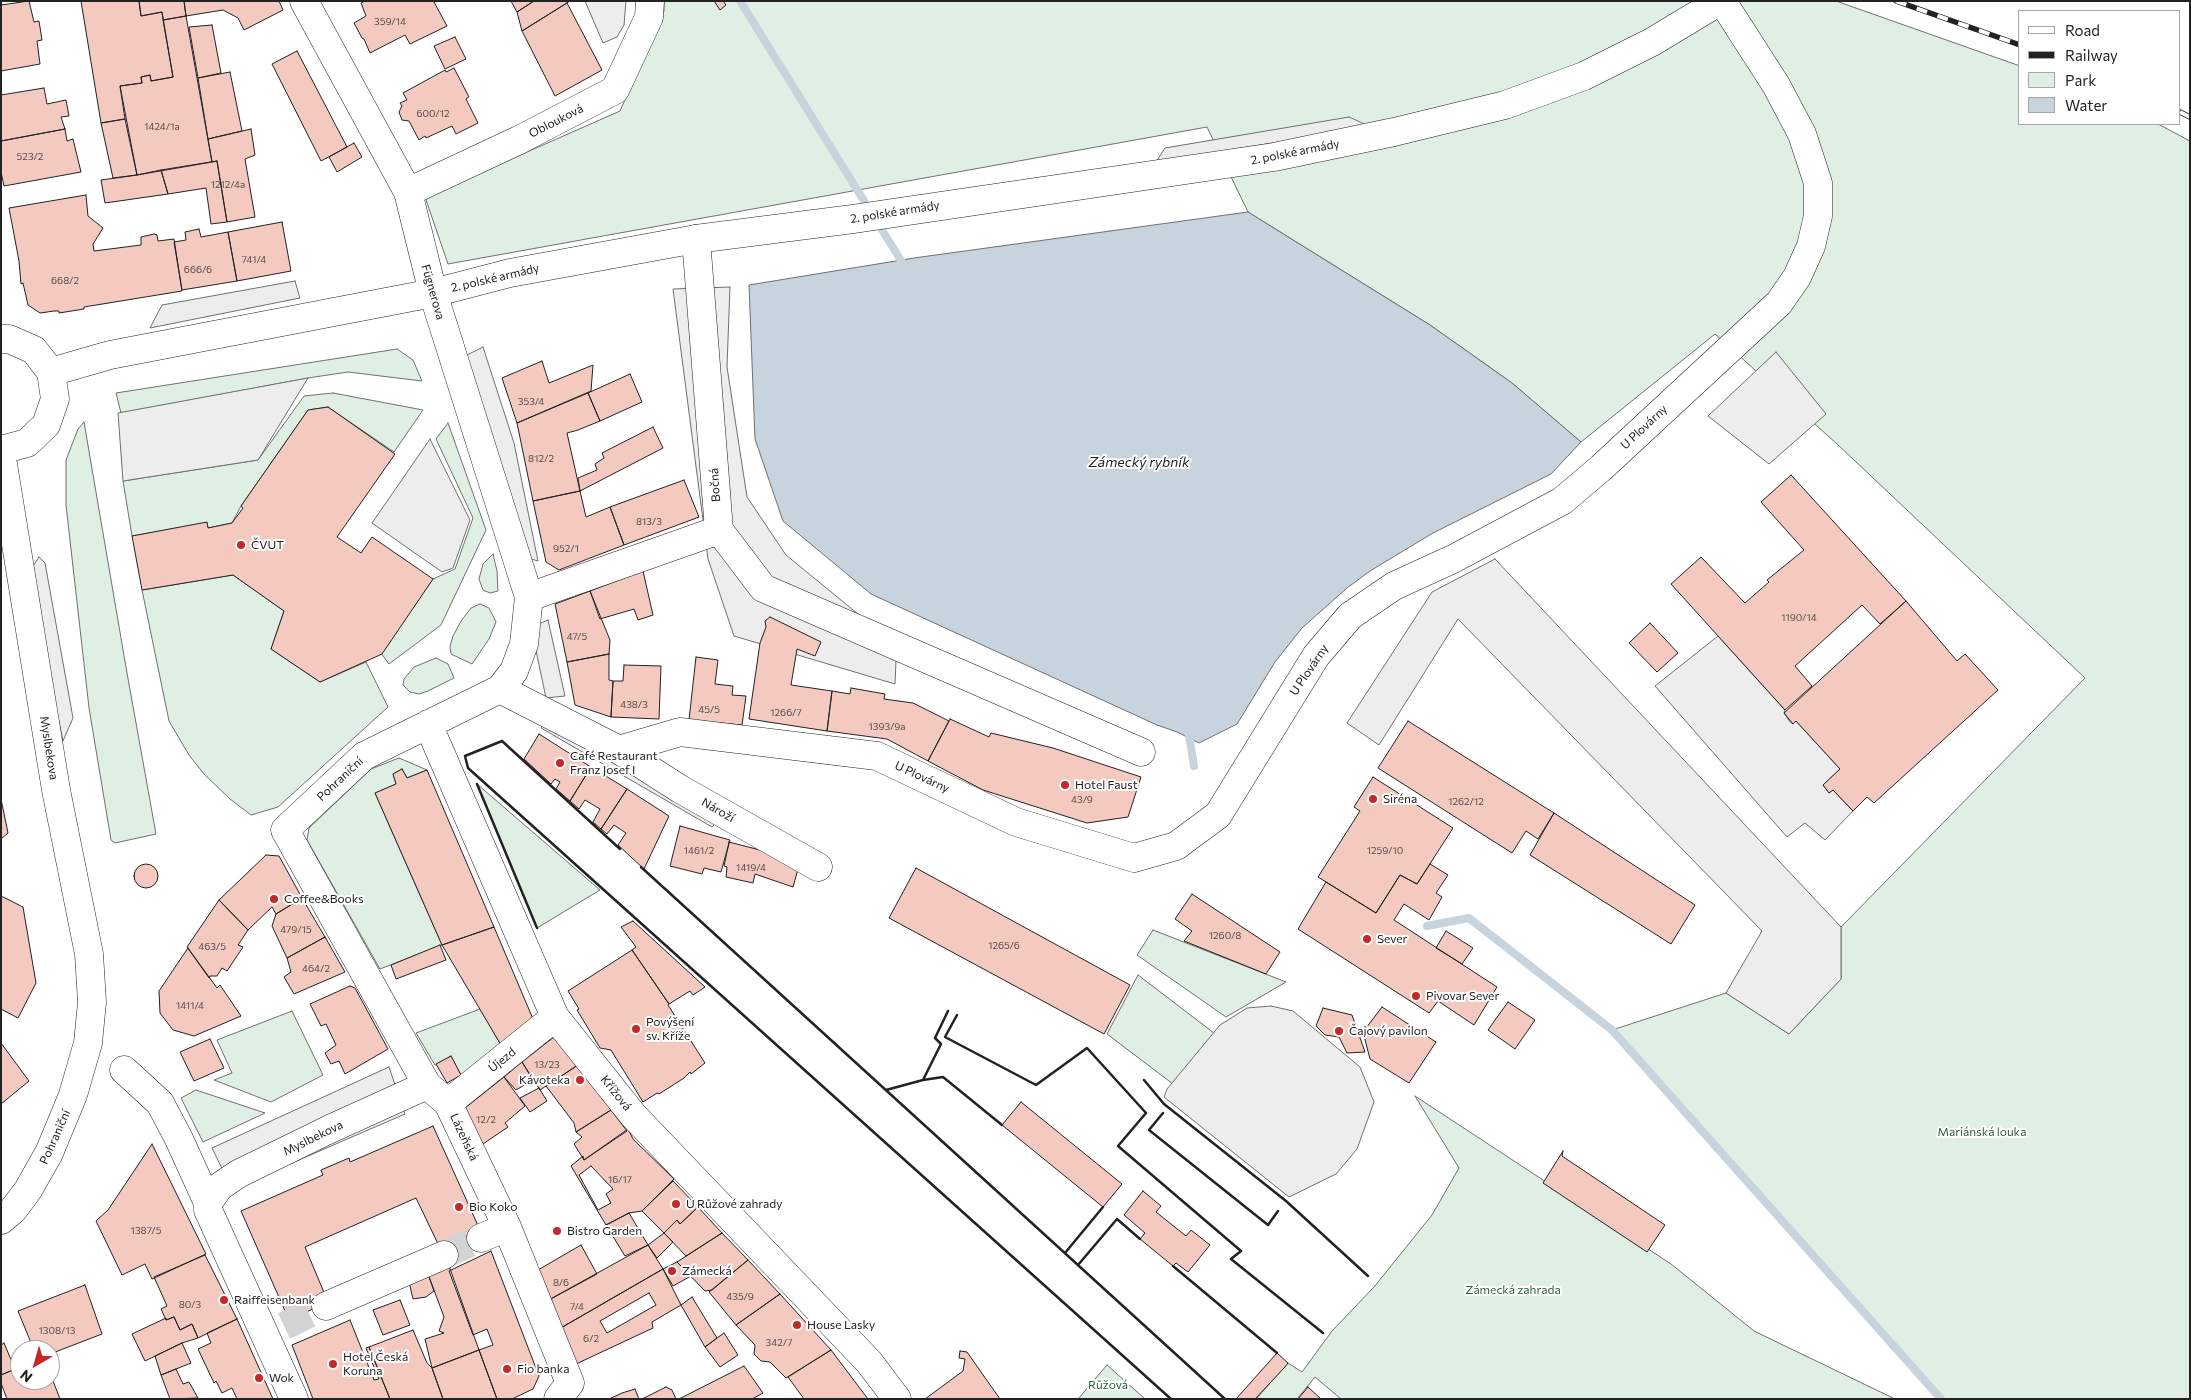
<!DOCTYPE html>
<html>
<head>
<meta charset="utf-8">
<style>
	body { margin:0 }
	#map { position:relative; width:2191px; height:1400px; overflow:hidden; background:#fff; font-family:Commissioner,sans-serif }
	canvas { display:block }
	.frame { position:absolute; inset:0; border:2px solid #222; pointer-events:none }
	.legend { position:absolute; left:2018px; top:10px; width:162px; height:115px; box-sizing:border-box; background:#fff; border:1px solid #a7a7a7; margin:0; padding:6px 9px; list-style:none; font-size:15px; color:#222 }
	.legend li { display:flex; align-items:center; gap:10px; height:25px }
	.legend b { width:25px; border:1px solid #a7a7a7 }
	.north { position:absolute; left:10px; top:1340px; width:50px; height:50px; box-sizing:border-box; background:#fff; border:1px solid #a7a7a7; border-radius:50%; rotate:218deg; font-size:14px; font-weight:700; line-height:20px; text-align:center; color:#222 }
	.north::after { content:''; display:block; margin:auto; width:18px; height:22px; background:#c62828; clip-path:polygon(50% 0,100% 100%,50% 72%,0 100%) }
</style>
</head>
<body>
<div id="map">
<canvas width="2191" height="1400"></canvas>
<div class="frame"></div>
<ul class="legend">
<li><b style="height:6px;background:#fff"></b>Road</li>
<li><b style="height:6px;background:#222"></b>Railway</li>
<li><b style="height:14px;background:#e0efe3"></b>Park</li>
<li><b style="height:14px;background:#c7d3dd"></b>Water</li>
</ul>
<div class="north">N</div>
</div>
<script>
const ctx = document.querySelector('canvas').getContext('2d');
ctx.lineJoin = 'round';
function fillPath(path, color) { ctx.fillStyle = color; ctx.fill(path, 'evenodd'); }
const toPath = rows => new Path2D(rows.map(r => 'M' + r).join(''));
function trace(path, color, width, dash) { ctx.strokeStyle = color; ctx.lineWidth = width; ctx.lineCap = dash ? 'butt' : 'round'; ctx.setLineDash(dash || []); ctx.stroke(path); }
function drawText(font, color, halo, rows, align = 'center') {
  ctx.font = font + ' Commissioner,sans-serif'; ctx.lineWidth = 4; ctx.setLineDash([]); ctx.textBaseline = 'middle'; ctx.strokeStyle = halo; ctx.fillStyle = color; for (const [text, x, y, turn = 0] of rows) {
    ctx.save(); ctx.translate(x, y); ctx.rotate((+turn || 0) * Math.PI / 180); ctx.textAlign = isNaN(turn) ? turn : align; if (halo) ctx.strokeText(text, 0, 0); ctx.fillText(text, 0, 0); ctx.restore();
  }
}
const green = toPath([
	[664,1,1836,1,2020,66,2020,124,2158,124,2190,141,2190,1399,1941,1399,1612,1030,1726,993,1789,1034,1841,979,1841,927,2085,678,1837,444,1715,334,1581,442,1512,383,1430,325,1248,212,1207,127,448,264,425,197,620,111,664,11,664,1],
	[397,349,413,360,422,381,348,372,308,378,121,413,116,393,397,349],
	[333,393,423,410,394,452,328,407,308,410,241,506,232,523,208,528,207,523,132,536,123,481,258,460,304,396,333,393],
	[84,422,127,673,156,834,115,843,111,840,89,708,66,505,66,460,78,429,84,422],
	[448,423,486,530,441,625,389,664,381,653,433,579,455,569,473,518,436,439,448,423],
	[493,554,497,571,498,591,490,593,483,590,479,579,483,564,493,554],
	[233,575,284,611,271,649,320,682,366,662,388,707,278,807,251,815,230,799,204,774,189,755,169,721,142,590,233,575],
	[480,604,489,608,496,622,489,639,472,664,451,654,450,646,453,636,461,621,471,608,480,604],
	[436,658,448,664,454,678,428,691,419,694,410,692,403,685,404,679,414,667,436,658],
	[399,758,427,770,407,778,402,769,393,774,396,784,375,793,442,945,380,969,307,840,309,828,371,769,399,758],
	[477,784,600,890,537,928,477,784],
	[1153,930,1286,982,1226,1017,1137,955,1153,930],
	[1138,975,1214,1033,1173,1084,1107,1034,1138,975],
	[480,1009,501,1045,461,1075,451,1056,435,1065,416,1033,480,1009],
	[292,1011,323,1075,271,1102,214,1080,232,1073,217,1040,292,1011],
	[196,1090,265,1113,203,1142,181,1098,196,1090],
	[1415,1096,1671,1264,1754,1331,1895,1399,1341,1399,1315,1377,1297,1399,1256,1399,1288,1363,1302,1372,1332,1331,1374,1287,1432,1215,1459,1168,1415,1096],
	[1107,1365,1145,1399,1078,1399,1107,1365]
]);
const parking = toPath([
	[585,1,626,1,624,25,617,37,603,43,585,1],
	[1349,117,1371,127,1156,162,1165,148,1349,117],
	[295,281,300,298,150,328,162,305,295,281],
	[730,287,727,367,747,497,786,555,869,623,897,638,895,684,734,636,708,559,673,289,730,287],
	[483,347,514,443,538,561,521,556,467,355,483,347],
	[1776,352,1826,414,1769,464,1708,416,1776,352],
	[308,378,258,460,123,481,118,413,308,378],
	[430,439,470,520,453,568,442,572,372,523,430,439],
	[39,557,45,563,73,718,63,741,28,574,39,557],
	[1495,559,1841,927,1841,979,1789,1034,1726,993,1762,931,1458,619,1379,745,1347,723,1432,592,1495,559],
	[548,620,565,696,546,698,531,627,548,620],
	[1718,636,1785,710,1784,713,1790,722,1793,724,1796,721,1840,769,1823,785,1829,793,1833,790,1853,811,1825,840,1805,823,1787,837,1655,686,1718,636],
	[545,721,721,818,712,827,541,728,545,721],
	[1271,1006,1293,1011,1360,1067,1374,1102,1357,1149,1336,1174,1289,1197,1164,1097,1167,1089,1220,1025,1247,1008,1271,1006],
	[389,1067,405,1114,232,1189,212,1148,389,1067]
]);
const water = toPath([
	[1248,212,1430,325,1512,383,1581,442,1551,474,1433,533,1370,571,1347,588,1302,628,1275,662,1237,724,1199,743,1177,732,1157,725,871,594,783,521,755,439,749,285,914,258,1248,212]
]);
const stream = toPath([
	[740,1,905,267],
	[1188,729,1194,766],
	[1427,926,1469,918,1612,1030,1941,1399]
]);
const building = toPath([
	[29,1,34,22,39,21,42,40,37,41,40,64,1,71,1,5,29,1],
	[81,1,139,1,141,16,162,12,173,77,151,81,150,75,141,77,142,83,120,86,125,119,101,123,81,1],
	[139,1,184,1,186,16,163,20,162,12,141,16,139,1],
	[184,1,279,1,283,10,244,30,238,18,223,10,186,16,184,1],
	[365,1,436,1,434,2,447,26,410,44,405,35,370,53,364,39,362,38,354,23,366,16,361,3,365,1],
	[511,1,534,1,517,12,511,1],
	[534,1,570,1,522,31,517,12,534,1],
	[714,1,723,1,726,5,720,10,714,1],
	[567,3,602,70,555,96,522,31,567,3],
	[186,16,212,162,137,175,120,86,142,83,141,77,150,75,151,81,173,77,163,20,186,16],
	[212,25,221,73,198,78,189,27,212,25],
	[455,37,466,59,445,69,434,46,455,37],
	[297,51,347,147,321,161,272,64,297,51],
	[454,68,469,97,466,99,478,123,456,134,452,126,426,138,425,136,419,140,409,121,402,120,399,112,402,106,400,103,407,100,403,93,445,70,446,72,454,68],
	[230,72,242,131,208,139,198,78,230,72],
	[44,88,47,104,66,100,69,116,61,117,65,129,1,141,1,95,44,88],
	[125,119,137,175,113,178,101,123,125,119],
	[65,129,67,141,73,139,81,172,4,186,1,172,1,141,65,129],
	[251,129,255,155,245,159,255,217,227,222,217,161,212,162,208,139,251,129],
	[354,143,362,157,337,172,329,157,354,143],
	[217,161,227,222,211,224,206,188,168,194,161,170,217,161],
	[161,170,168,194,105,203,101,180,137,175,161,170],
	[86,195,88,216,103,228,93,244,94,251,141,245,141,237,154,234,157,235,158,241,174,239,182,291,84,307,84,309,59,313,59,311,54,311,40,313,28,305,23,283,21,284,19,261,9,208,86,195],
	[282,222,291,271,237,281,228,232,282,222],
	[199,229,201,237,228,232,237,281,182,290,174,242,186,240,185,232,199,229],
	[542,361,549,383,593,365,591,391,517,423,502,378,542,361],
	[630,374,642,402,600,421,588,393,630,374],
	[588,393,600,421,578,430,567,433,580,491,533,501,517,423,588,393],
	[328,407,395,454,337,537,361,553,372,537,433,579,382,654,320,682,271,649,284,611,233,575,142,590,132,536,207,522,208,528,232,523,243,508,241,506,308,410,328,407],
	[653,427,663,448,580,491,578,478,597,470,595,464,604,458,602,453,653,427],
	[1791,475,1906,601,1880,624,1862,605,1795,666,1812,686,1785,710,1671,584,1701,557,1745,603,1769,582,1767,580,1804,550,1761,502,1791,475],
	[684,480,699,517,624,545,610,507,684,480],
	[580,491,586,517,610,507,624,545,559,570,546,562,533,501,580,491],
	[643,571,653,615,638,620,634,609,600,619,590,591,643,571],
	[590,591,610,640,609,654,567,662,555,604,590,591],
	[1906,601,1957,661,1965,654,1998,690,1874,803,1867,797,1853,811,1833,790,1829,793,1823,785,1840,769,1796,721,1793,724,1784,713,1906,601],
	[770,617,821,642,815,656,797,649,791,685,832,691,827,731,749,719,760,643,766,627,765,621,770,617],
	[1650,623,1678,653,1657,672,1629,643,1650,623],
	[609,654,609,680,613,681,611,717,575,705,567,662,609,654],
	[696,657,718,660,715,684,733,686,732,695,746,696,742,725,689,720,696,657],
	[624,665,661,666,659,719,611,717,613,681,623,681,624,665],
	[851,688,885,694,884,699,913,703,949,721,928,761,887,739,827,731,832,691,850,694,851,688],
	[950,719,989,737,991,733,1053,748,1141,777,1128,817,1087,823,983,790,928,761,950,719],
	[1408,721,1554,813,1538,839,1526,831,1512,853,1378,768,1408,721],
	[539,734,591,767,570,801,556,789,560,782,555,779,551,784,524,759,539,734],
	[591,767,627,789,601,829,593,822,600,809,585,800,579,809,570,801,591,767],
	[402,769,407,778,427,770,494,927,442,945,375,793,396,784,393,774,402,769],
	[1373,777,1453,828,1417,884,1400,875,1376,913,1318,877,1360,811,1354,807,1373,777],
	[627,789,669,816,644,869,618,845,626,833,614,825,607,834,601,829,627,789],
	[1,799,8,833,1,839,1,799],
	[1554,813,1695,905,1671,944,1530,855,1554,813],
	[680,826,730,840,721,872,704,868,702,874,670,866,680,826],
	[729,842,760,850,789,862,788,866,798,869,793,887,755,874,753,883,726,877,727,867,724,866,729,842],
	[266,855,279,856,302,898,276,914,272,907,248,930,219,900,266,855],
	[1430,864,1448,875,1436,893,1442,897,1429,920,1404,904,1394,920,1497,987,1474,1025,1438,1001,1429,1013,1298,929,1326,882,1376,913,1400,875,1417,884,1430,864],
	'134 876a12 12 0 1 1 24 0a12 12 0 1 1-24 0Z',
	[916,868,1130,985,1104,1034,889,918,916,868],
	[1192,894,1280,952,1266,974,1184,941,1192,931,1175,919,1192,894],
	[1,896,23,907,36,983,18,1018,1,1009,1,896],
	[302,898,325,937,287,958,272,926,276,914,302,898],
	[219,900,248,930,238,945,243,947,227,971,222,968,217,976,210,976,209,978,187,947,219,900],
	[633,921,705,987,693,995,690,991,669,1004,632,950,636,947,621,927,633,921],
	[494,927,533,1019,501,1045,442,945,494,927],
	[1446,931,1473,948,1462,964,1436,948,1446,931],
	[325,937,345,972,294,994,284,977,291,972,287,958,325,937],
	[440,945,446,960,396,979,391,965,440,945],
	[188,948,217,988,220,985,241,1016,194,1036,173,1030,160,1013,159,991,188,948],
	[632,950,669,1004,668,1005,705,1063,691,1074,690,1072,684,1078,659,1094,657,1093,643,1102,611,1050,600,1048,577,1010,579,1009,568,991,632,950],
	[350,986,355,988,388,1049,345,1074,339,1061,331,1064,325,1053,336,1045,326,1024,321,1026,310,1004,350,986],
	[1508,1002,1535,1020,1515,1049,1488,1030,1508,1002],
	[1382,1007,1436,1042,1409,1083,1370,1059,1363,1032,1382,1007],
	[1323,1008,1352,1015,1365,1052,1347,1053,1339,1037,1325,1035,1316,1026,1323,1008],
	[554,1037,578,1065,540,1090,522,1062,554,1037],
	[210,1039,224,1068,194,1081,180,1052,210,1039],
	[1,1043,29,1081,1,1104,1,1043],
	[451,1056,461,1075,447,1083,436,1064,451,1056],
	[522,1062,533,1080,516,1090,504,1077,522,1062],
	[578,1065,611,1110,576,1132,574,1123,546,1086,578,1065],
	[504,1077,525,1106,505,1123,508,1127,477,1148,460,1112,504,1077],
	[539,1088,547,1101,530,1112,520,1098,539,1088],
	[1021,1102,1122,1184,1103,1207,1002,1125,1021,1102],
	[611,1110,627,1131,584,1160,574,1144,582,1137,576,1132,611,1110],
	[433,1126,480,1230,440,1248,416,1198,305,1247,328,1302,289,1320,241,1211,323,1175,321,1170,349,1158,350,1162,433,1126],
	[628,1129,633,1139,674,1179,642,1211,629,1213,606,1225,571,1166,583,1156,584,1160,628,1129],
	[591,1166,613,1189,606,1194,611,1203,598,1210,579,1175,591,1166],
	[152,1144,206,1254,152,1279,145,1264,122,1275,96,1221,108,1210,152,1144],
	[1563,1151,1562,1156,1665,1225,1647,1252,1543,1183,1563,1151],
	[673,1181,698,1207,680,1224,677,1220,664,1233,642,1211,673,1181],
	[1143,1191,1161,1206,1156,1212,1186,1236,1191,1230,1210,1245,1188,1272,1176,1263,1173,1266,1140,1239,1145,1233,1124,1215,1143,1191],
	[698,1207,722,1233,686,1256,664,1233,677,1220,680,1224,698,1207],
	[629,1213,648,1245,625,1256,606,1225,629,1213],
	[664,1233,673,1242,657,1258,648,1245,664,1233],
	[722,1233,748,1260,712,1290,705,1291,677,1262,722,1233],
	[581,1245,597,1274,547,1301,531,1274,581,1245],
	[648,1245,663,1269,559,1329,545,1302,648,1245],
	[491,1251,539,1376,533,1389,512,1399,497,1399,479,1350,493,1345,487,1329,473,1335,449,1271,491,1251],
	[205,1255,237,1319,198,1338,192,1324,180,1330,174,1317,166,1320,161,1309,167,1306,154,1277,205,1255],
	[748,1260,780,1294,736,1325,709,1292,748,1260],
	[677,1262,691,1276,673,1286,663,1269,677,1262],
	[449,1266,479,1350,432,1368,425,1339,444,1333,439,1331,444,1317,428,1274,449,1266],
	[663,1269,681,1305,652,1322,653,1328,576,1364,559,1329,663,1269],
	[649,1293,656,1305,607,1333,600,1321,649,1293],
	[428,1274,434,1291,426,1297,413,1299,409,1282,428,1274],
	[85,1285,102,1334,50,1354,50,1350,34,1350,18,1311,85,1285],
	[780,1294,831,1350,786,1378,770,1362,761,1361,754,1354,755,1345,736,1325,780,1294],
	[692,1297,717,1338,705,1347,681,1305,692,1297],
	[400,1300,410,1325,383,1335,373,1310,400,1300],
	[174,1317,180,1330,192,1324,198,1338,182,1343,145,1361,132,1334,166,1318,166,1320,174,1317],
	[237,1319,273,1399,237,1399,232,1388,222,1393,216,1381,214,1383,198,1349,211,1343,207,1333,237,1319],
	[350,1320,374,1380,379,1379,366,1348,369,1347,390,1399,313,1399,292,1345,350,1320],
	[413,1330,427,1363,432,1368,443,1399,390,1399,369,1347,413,1330],
	[724,1333,738,1355,720,1367,705,1347,724,1333],
	[4,1343,15,1369,1,1375,1,1345,4,1343],
	[182,1343,191,1363,161,1375,155,1356,182,1343],
	[479,1350,497,1399,443,1399,432,1368,479,1350],
	[831,1350,868,1399,804,1399,788,1377,831,1350],
	[960,1351,967,1352,1000,1399,925,1399,963,1371,965,1359,959,1358,960,1351],
	[1277,1353,1288,1363,1285,1367,1255,1399,1236,1399,1277,1353],
	[744,1366,763,1393,752,1399,679,1399,744,1366],
	[20,1367,20,1380,50,1380,50,1373,60,1399,7,1399,1,1383,1,1375,20,1367],
	[176,1369,183,1384,189,1382,198,1398,170,1399,161,1375,176,1369],
	[666,1387,672,1390,676,1399,642,1399,666,1387],
	[1308,1387,1321,1399,1298,1399,1308,1387],
	[635,1389,639,1399,609,1399,622,1393,635,1389]
]);
const minorTunnel = toPath([
	[444,1255,481,1238],
	[284,1326,326,1306]
]);
const minor = toPath([
	[304,1,408,192,433,293,529,597,524,644,514,671,500,689,364,756,285,830,427,1085,448,1103,507,1227,570,1383,558,1399],
	[408,192,519,140,615,90,649,17,650,1],
	[696,239,719,530],
	[719,530,763,588,1141,752],
	[529,597,719,530],
	[500,689,619,750,680,789,818,867],
	[428,724,555,1017,633,1115,869,1362,897,1399],
	[619,750,680,732,877,756,1016,822,1134,858,1176,846,1218,815,1316,656,1350,616,1394,586,1453,559,1562,501,1601,468,1779,303,1797,277,1811,246,1818,216,1818,183,1802,134,1776,85,1722,1],
	[124,1070,160,1103,179,1139,208,1203,208,1210,294,1399],
	[448,1103,555,1017],
	[208,1203,219,1187,238,1174,330,1129,427,1085],
	[481,1238,507,1227],
	[326,1306,444,1255]
]);
const major = toPath([
	[1,339,9,339,34,350,51,372,55,399,46,425,27,443,1,450],
	[51,372,110,355,433,293,510,273,696,239,853,219,1274,157,1394,132,1505,105,1584,76,1652,42,1720,1],
	[1,452,56,790,89,954,92,1002,88,1043,73,1095,49,1153,28,1190,13,1210,1,1220]
]);
const rail = toPath([
	[1896,1,2020,45],
	[2180,112,2190,117]
]);
const wall = toPath([
	[477,784,537,928],
	[620,849,502,741,465,756,468,768,1171,1399],
	[641,867,1225,1399],
	[957,1015,945,1037,1036,1085,1087,1048,1146,1113,1118,1146,1241,1251,1231,1259,1323,1333],
	[923,1080,941,1044,935,1038,948,1011],
	[1144,1080,1164,1104,1286,1201,1368,1276],
	[886,1090,923,1080,943,1077,1002,1125],
	[1163,1113,1149,1130,1268,1225,1278,1211],
	[1065,1253,1103,1207],
	[1078,1265,1117,1219,1140,1239],
	[1173,1266,1277,1353]
]);
const markers = [
	[241,545,5,"#c62828"],
	[560,763,5,"#c62828"],
	[1065,785,5,"#c62828"],
	[1373,799,5,"#c62828"],
	[274,899,5,"#c62828"],
	[1367,939,5,"#c62828"],
	[1416,996,5,"#c62828"],
	[636,1029,5,"#c62828"],
	[1339,1031,5,"#c62828"],
	[580,1080,5,"#c62828"],
	[676,1204,5,"#c62828"],
	[459,1207,5,"#c62828"],
	[557,1231,5,"#c62828"],
	[672,1271,5,"#c62828"],
	[224,1300,5,"#c62828"],
	[797,1325,5,"#c62828"],
	[333,1364,5,"#c62828"],
	[507,1369,5,"#c62828"],
	[259,1378,5,"#c62828"]
];
const numberNames = [
	["359/14",390,22],
	["600/12",433,114],
	["1424/1a",162,127],
	["523/2",30,157],
	["1212/4a",228,185],
	["741/4",254,260],
	["666/6",198,270],
	["668/2",65,281],
	["353/4",531,402],
	["812/2",541,459],
	["813/3",649,522],
	["952/1",566,549],
	["1190/14",1799,618],
	["47/5",577,637],
	["438/3",634,705],
	["45/5",709,710],
	["1266/7",786,713],
	["1393/9a",887,727],
	["43/9",1082,800],
	["1262/12",1466,802],
	["1461/2",699,851],
	["1259/10",1385,851],
	["1419/4",751,868],
	["479/15",296,930],
	["1260/8",1225,936],
	["1265/6",1004,946],
	["463/5",212,947],
	["464/2",316,969],
	["1411/4",190,1006],
	["13/23",547,1065],
	["12/2",486,1120],
	["16/17",620,1180],
	["1387/5",146,1231],
	["8/6",561,1283],
	["435/9",740,1297],
	["80/3",190,1305],
	["7/4",577,1307],
	["1308/13",57,1331],
	["6/2",591,1339],
	["342/7",779,1343]
];
const streetNames = [
	["Oblouková",556,121,-27],
	["2. polské armády",1295,152,-11],
	["2. polské armády",895,212,-9],
	["2. polské armády",495,278,-13],
	["Fügnerova",433,292,74],
	["U Plovárny",1644,427,-43],
	["Bočná",715,485,-94],
	["U Plovárny",1309,670,-56],
	["Myslbekova",49,748,81],
	["U Plovárny",922,777,25],
	["Pohraniční",340,779,-43],
	["Nároží",718,810,30],
	["Újezd",502,1060,-39],
	["Křížová",616,1093,51],
	["Pohraniční",55,1137,-66],
	["Lázeňská",464,1137,65],
	["Myslbekova",313,1138,-26]
];
const poiNames = [
	["ČVUT",251,545],
	["Café Restaurant",570,756],
	["Franz Josef I",570,770],
	["Hotel Faust",1075,785],
	["Siréna",1383,799],
	["Coffee&Books",284,899],
	["Sever",1377,939],
	["Pivovar Sever",1426,996],
	["Povýšení",646,1022],
	["sv. Kříže",646,1036],
	["Čajový pavilon",1349,1031],
	["Kávoteka",570,1080,"right"],
	["U Růžové zahrady",686,1204],
	["Bio Koko",469,1207],
	["Bistro Garden",567,1231],
	["Zámecká",682,1271],
	["Raiffeisenbank",234,1300],
	["House Lasky",807,1325],
	["Hotel Česká",343,1357],
	["Koruna",343,1371],
	["Fio banka",517,1369],
	["Wok",269,1378]
];
const parkNames = [
	["Mariánská louka",1982,1132],
	["Zámecká zahrada",1513,1290],
	["Růžová",1108,1385]
];
const waterNames = [
	["Zámecký rybník",1139,462]
];
fillPath(green, '#e0efe3');
trace(green, '#6f6f6f', 1);
fillPath(parking, '#ededed');
trace(parking, '#6f6f6f', 1);
fillPath(water, '#c7d3dd');
trace(water, '#6f6f6f', 1);
trace(stream, '#c7d3dd', 8);
fillPath(building, '#f3c9c0');
trace(building, '#222', 1);
trace(minorTunnel, '#d3d3d3', 28, [28, 14]);
trace(minor, '#222', 29);
trace(major, '#222', 29);
trace(minor, '#fff', 28);
trace(major, '#fff', 28);
trace(rail, '#222', 5.5);
trace(rail, '#fff', 4, [11]);
trace(wall, '#222', 2.5);
for (const [x, y, r, color] of markers) { const dot = new Path2D(); dot.arc(x, y, r, 0, 2 * Math.PI); ctx.fillStyle = color; ctx.fill(dot); trace(dot, '#fff', 2); }
drawText('10px', '#564c4a', null, numberNames);
drawText('12px', '#222', '#fff', streetNames);
drawText('12px', '#222', '#fff', poiNames, 'left');
drawText('12px', '#2f5e38', '#fff', parkNames);
drawText('italic 14px', '#222', '#fff', waterNames);
</script>
</body>
</html>
